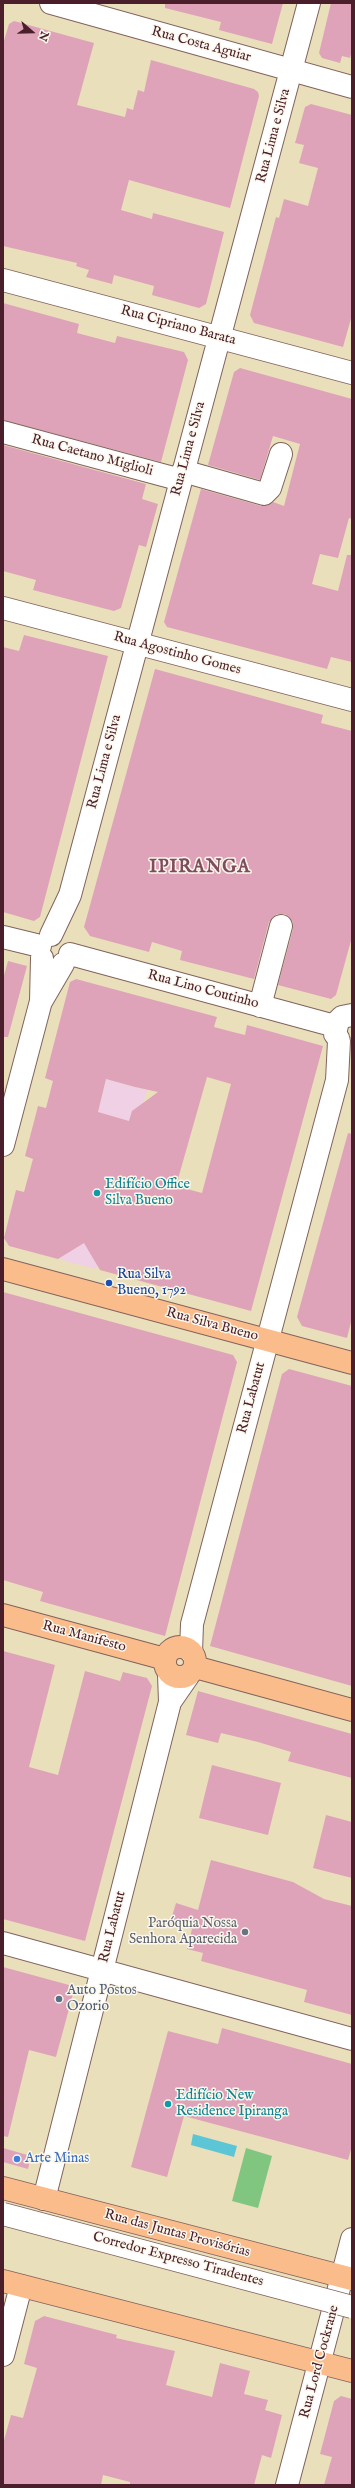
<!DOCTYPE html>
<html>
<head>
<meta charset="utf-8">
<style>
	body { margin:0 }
	#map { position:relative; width:355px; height:2488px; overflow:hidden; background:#eadfbb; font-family:"IM FELL English",serif }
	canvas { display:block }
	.frame { position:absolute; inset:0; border:4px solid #4a1f2b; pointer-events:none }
	.north { position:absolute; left:12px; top:12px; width:40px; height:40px; -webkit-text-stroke:3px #fbf7ec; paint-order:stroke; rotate:110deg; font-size:11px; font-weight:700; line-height:16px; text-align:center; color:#4a1f2b }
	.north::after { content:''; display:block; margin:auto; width:14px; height:18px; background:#4a1f2b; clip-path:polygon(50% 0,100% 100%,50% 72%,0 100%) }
</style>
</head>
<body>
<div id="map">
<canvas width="355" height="2488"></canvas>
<div class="frame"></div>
<div class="north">N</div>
</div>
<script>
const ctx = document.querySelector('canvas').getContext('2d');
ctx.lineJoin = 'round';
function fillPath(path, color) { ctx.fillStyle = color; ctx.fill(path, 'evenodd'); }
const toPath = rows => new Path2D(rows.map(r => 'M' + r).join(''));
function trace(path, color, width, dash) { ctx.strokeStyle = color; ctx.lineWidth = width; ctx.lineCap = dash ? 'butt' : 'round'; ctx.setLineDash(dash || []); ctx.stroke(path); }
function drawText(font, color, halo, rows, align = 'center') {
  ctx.font = font + ' "IM FELL English",serif'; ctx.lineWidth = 3; ctx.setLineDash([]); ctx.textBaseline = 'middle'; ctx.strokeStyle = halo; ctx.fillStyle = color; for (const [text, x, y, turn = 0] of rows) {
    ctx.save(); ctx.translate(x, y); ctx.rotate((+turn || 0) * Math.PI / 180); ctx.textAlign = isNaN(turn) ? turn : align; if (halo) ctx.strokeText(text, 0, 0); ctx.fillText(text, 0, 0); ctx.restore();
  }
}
const built = toPath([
	[106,1079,147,1090,96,1269,61,1260]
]);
const green = toPath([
	[246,2148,272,2156,258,2208,232,2201]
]);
const water = toPath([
	[193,2134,237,2146,234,2157,191,2145]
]);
const building = toPath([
	[165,3,283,3,272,44,219,30,221,22,165,8],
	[331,3,352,3,352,50,350,58,342,56,340,63,322,58,319,53],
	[14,21,94,43,77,105,125,117,127,108,133,110,138,90,144,92,151,60,254,89,258,92,259,96,230,208,129,180,121,210,152,219,153,213,224,232,206,304,199,308,152,295,154,286,114,275,112,284,86,277,89,270,76,266,77,263,3,246,3,44,9,24],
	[311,104,352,115,352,315,343,347,254,323,250,315,276,217,279,218,284,199,308,206,318,168,299,163,304,145,295,143,305,107],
	[3,303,79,324,77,333,115,343,117,336,184,352,188,360,161,462,3,420],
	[240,368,352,399,352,519,349,518,338,558,320,554,312,584,338,591,347,555,352,555,352,662,331,657,327,669,167,627,164,622,201,489,261,506,268,506,273,502,284,506,300,444,273,436,260,480,208,465,234,372],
	[3,445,146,484,142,499,158,504,146,547,139,545,121,608,114,611,33,590,36,580,3,571],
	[24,635,108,656,40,917,34,921,3,912,3,647,19,651],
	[155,669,323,715,321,723,352,731,352,937,336,995,331,999,278,985,293,929,293,922,285,914,277,914,269,922,254,979,180,960,182,951,152,942,149,952,90,936,84,927],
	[8,961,27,966,8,1037,3,1037,3,979],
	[76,979,217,1017,214,1027,229,1031,245,1035,247,1025,323,1046,251,1311,100,1270,84,1243,58,1259,9,1246,4,1238,16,1190,24,1192,33,1159,25,1156,38,1106,46,1108,53,1081,45,1078,70,982],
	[207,1077,231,1084,202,1193,176,1186],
	[106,1079,135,1087,158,1092,132,1111,129,1121,98,1112],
	[348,1133,352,1134,352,1318,347,1338,302,1326,297,1317],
	[3,1292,233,1355,237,1362,165,1636,40,1601,43,1592,3,1580],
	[289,1369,352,1386,352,1686,210,1646,282,1374],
	[3,1651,55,1665,29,1767,58,1775,85,1671,120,1681,123,1672,147,1678,152,1686,85,1941,3,1919],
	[198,1691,352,1734,352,1778,288,1761,291,1752,258,1742,221,1733,218,1743,186,1735],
	[212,1765,281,1783,268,1835,199,1818],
	[326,1815,352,1822,352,1878,313,1868],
	[211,1860,293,1882,324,1899,352,1906,352,2015,304,2002,307,1990,201,1961,203,1953,187,1949,192,1929,170,1923,176,1903,198,1910],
	[3,1967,69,1985,73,1994,56,2057,29,2050,8,2137,3,2136],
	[222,2028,352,2064,352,2146,348,2160,184,2116,167,2177,131,2167,168,2031,218,2044],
	[3,2148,31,2156,28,2169,3,2162],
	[44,2316,117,2335,116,2338,175,2351,166,2385,212,2397,220,2363,250,2371,244,2394,268,2400,265,2410,282,2415,271,2458,262,2455,254,2485,130,2485,130,2482,103,2475,101,2485,3,2485,3,2444,11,2415,23,2418,37,2368,24,2364,35,2321],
	[341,2396,352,2399,352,2485,324,2485,332,2457,320,2454,334,2401]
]);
const minor = toPath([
	[51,3,352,87],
	[3,280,352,373],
	[3,432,181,480],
	[183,471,264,494,270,488,281,454],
	[3,608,352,700],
	[51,935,70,895,309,3],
	[3,937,40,946],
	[70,954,335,1026],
	[42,1000,63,964],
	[260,1006,281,926],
	[338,1038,335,1034,338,1021,342,1017,352,1015],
	[3,1145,41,1001,42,958],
	[191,1652,192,1624,337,1080,339,1041],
	[170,1702,188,1676],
	[3,1943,352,2039],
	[44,2199,170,1702,169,1674],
	[3,2355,21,2286],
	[287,2485,352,2239]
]);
const major = toPath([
	[3,1269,352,1363],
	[3,1615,165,1659],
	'165 1662a15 15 0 1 1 30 0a15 15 0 1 1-30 0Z',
	[195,1667,352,1710]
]);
const highway = toPath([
	[3,2188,352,2279],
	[3,2281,352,2371]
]);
const minorBridge = toPath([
	[3,2214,352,2307]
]);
const markers = [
	[97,1193,4,"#0f9aa8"],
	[109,1283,4,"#1a4fb4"],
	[245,1932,4,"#6b7280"],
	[59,1999,4,"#5c6f8a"],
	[168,2104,4,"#0f9aa8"],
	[17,2159,4,"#3f7fe0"]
];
const streetNames = [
	["Rua Costa Aguiar",201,45,15],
	["Rua Lima e Silva",274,136,-75],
	["Rua Cipriano Barata",178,326,15],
	["Rua Lima e Silva",189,449,-75],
	["Rua Caetano Miglioli",92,456,15],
	["Rua Agostinho Gomes",177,654,15],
	["Rua Lima e Silva",105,762,-75],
	["Rua Lino Coutinho",203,990,15],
	["Rua Silva Bueno",212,1325,15],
	["Rua Labatut",252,1398,-75],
	["Rua Manifesto",84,1637,15],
	["Rua Labatut",113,1927,-76],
	["Rua das Juntas Provisórias",177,2234,15],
	["Corredor Expresso Tiradentes",178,2260,15],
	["Rua Lord Cockrane",320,2362,-75]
];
const cultureNames = [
	["Edifício Office",105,1185],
	["Silva Bueno",105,1201],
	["Edifício New",176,2096],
	["Residence Ipiranga",176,2112]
];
const transitNames = [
	["Rua Silva",117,1275],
	["Bueno, 1792",117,1291]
];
const worshipNames = [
	["Paróquia Nossa",237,1924],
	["Senhora Aparecida",237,1940]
];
const serviceNames = [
	["Auto Postos",67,1991],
	["Ozorio",67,2007]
];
const shopNames = [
	["Arte Minas",25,2159]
];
const districtNames = [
	["IPIRANGA",200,868]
];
fillPath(built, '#f0d0e4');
fillPath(green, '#81c680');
fillPath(water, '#5cc6d6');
fillPath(building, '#dea3b9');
trace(minor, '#82625d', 24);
trace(major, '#82625d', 24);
trace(highway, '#82625d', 24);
trace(minor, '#fff', 22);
trace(major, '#fabc8b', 22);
trace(highway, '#fabc8b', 22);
trace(minorBridge, '#82625d', 24, []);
trace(minorBridge, '#fff', 22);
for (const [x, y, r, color] of markers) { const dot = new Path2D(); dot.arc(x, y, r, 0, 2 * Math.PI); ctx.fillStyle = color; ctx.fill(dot); trace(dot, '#fbf7ec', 1.5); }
drawText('14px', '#4a1f2b', '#fbf7ec', streetNames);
drawText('14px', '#0d838f', '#fbf7ec', cultureNames, 'left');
drawText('14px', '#164399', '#fbf7ec', transitNames, 'left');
drawText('14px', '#5b616d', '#fbf7ec', worshipNames, 'right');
drawText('14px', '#4e5e75', '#fbf7ec', serviceNames, 'left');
drawText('14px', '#366cbe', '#fbf7ec', shopNames, 'left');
ctx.letterSpacing = '1px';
drawText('bold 18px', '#7e4d5d', '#fbf7ec', districtNames);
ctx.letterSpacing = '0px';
</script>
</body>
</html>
